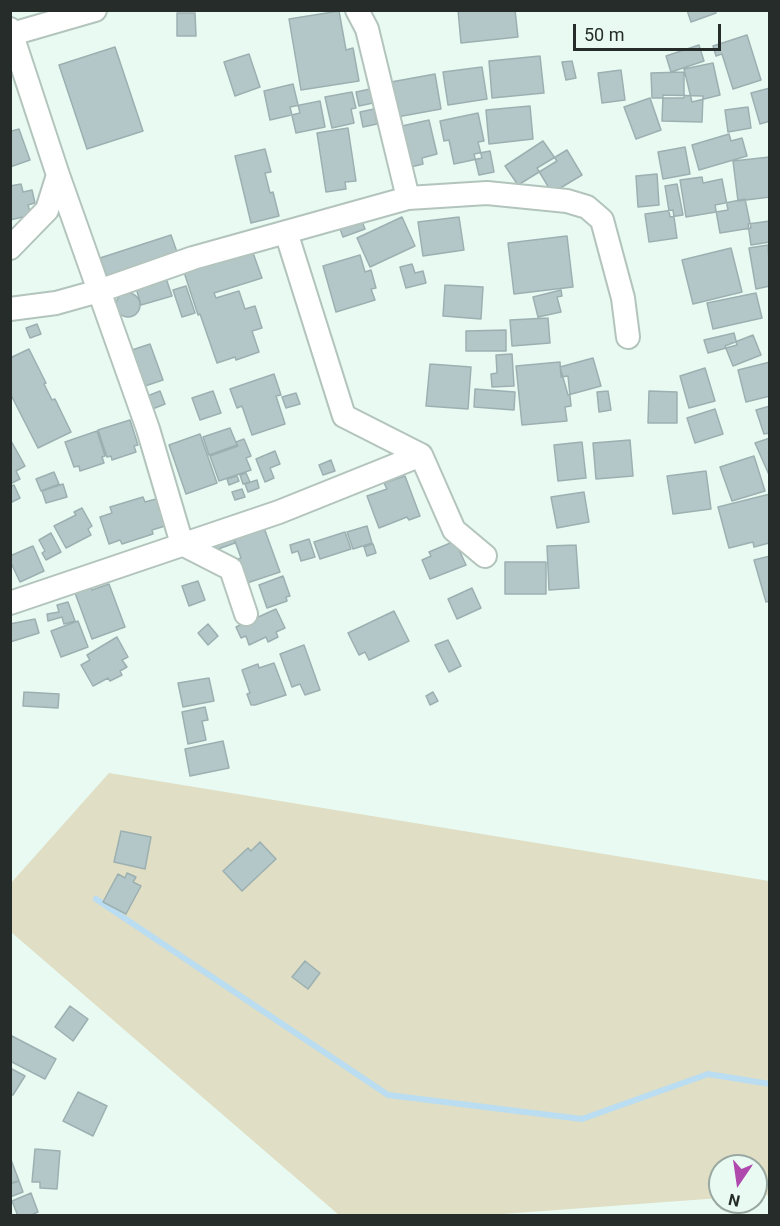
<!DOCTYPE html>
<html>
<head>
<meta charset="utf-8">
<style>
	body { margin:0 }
	#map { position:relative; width:780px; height:1226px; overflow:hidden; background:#e8faf2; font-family:Roboto,sans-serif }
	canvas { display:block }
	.frame { position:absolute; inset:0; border:12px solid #252c29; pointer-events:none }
	.north { position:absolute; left:708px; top:1154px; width:60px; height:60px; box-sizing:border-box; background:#e8faf2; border:2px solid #9aa8a2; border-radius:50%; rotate:193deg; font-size:16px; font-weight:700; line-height:24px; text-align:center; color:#252c29 }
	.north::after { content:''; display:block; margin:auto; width:21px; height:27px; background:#af49ae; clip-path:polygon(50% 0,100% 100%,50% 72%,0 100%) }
	.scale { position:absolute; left:573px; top:24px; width:148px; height:27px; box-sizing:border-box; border:3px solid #252c29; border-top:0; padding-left:8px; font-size:18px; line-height:21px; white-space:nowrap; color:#252c29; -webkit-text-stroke:4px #e8faf2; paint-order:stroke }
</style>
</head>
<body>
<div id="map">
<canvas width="780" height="1226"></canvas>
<div class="frame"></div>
<div class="north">N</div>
<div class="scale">50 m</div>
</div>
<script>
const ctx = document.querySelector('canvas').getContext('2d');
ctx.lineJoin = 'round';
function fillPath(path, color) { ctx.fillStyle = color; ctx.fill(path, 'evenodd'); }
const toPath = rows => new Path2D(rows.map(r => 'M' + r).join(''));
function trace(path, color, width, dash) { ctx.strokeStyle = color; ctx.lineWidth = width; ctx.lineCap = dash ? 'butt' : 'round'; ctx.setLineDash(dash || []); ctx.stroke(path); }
const green = toPath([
	[109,773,769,881,769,1195,756,1196,756,1166,720,1166,720,1198,489,1215,339,1215,11,932,11,883]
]);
const stream = toPath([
	[96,899,388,1095,582,1119,708,1074,770,1084]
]);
const building = toPath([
	[458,10,515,10,518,37,461,43,458,10],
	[687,10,715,10,716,13,691,22,687,10],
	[339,11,346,50,353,48,359,81,301,90,289,19,339,11],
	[177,13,195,13,196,36,177,36,177,13],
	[747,35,761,80,733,89,722,54,716,56,713,46,747,35],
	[699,45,704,61,671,72,666,56,699,45],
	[115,47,143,131,87,149,59,65,115,47],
	[249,54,260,87,235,96,224,62,249,54],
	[540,56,544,93,492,98,489,61,540,56],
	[572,61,576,78,566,80,562,62,572,61],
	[713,63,720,95,692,102,684,69,713,63],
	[482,67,487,99,448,105,443,72,482,67],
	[621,70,625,100,602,103,598,73,621,70],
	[684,72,684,98,652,98,651,73,684,72],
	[435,74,441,109,397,117,391,82,435,74],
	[293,84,300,113,270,120,264,91,293,84],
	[770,88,770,121,760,124,751,93,770,88],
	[370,89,373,103,359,106,356,92,370,89],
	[352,92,356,108,351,109,354,123,332,128,325,97,352,92],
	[663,95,703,96,702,122,662,121,663,95],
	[650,98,661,130,636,139,624,107,650,98],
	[320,101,325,127,296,133,290,107,320,101],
	[530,106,533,139,489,144,486,110,530,106],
	[748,107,751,128,728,132,725,110,748,107],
	[374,109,377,124,363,127,360,112,374,109],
	[478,113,484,141,478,142,482,158,454,164,449,140,444,141,440,121,478,113],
	[429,120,437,154,422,158,423,164,411,167,402,126,429,120],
	[10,128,12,131,19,129,30,160,10,167,10,128],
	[348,128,356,181,345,182,346,189,326,192,317,133,348,128],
	[729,134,731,141,742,138,747,156,699,170,692,145,729,134],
	[543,141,557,161,518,185,505,166,543,141],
	[685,147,690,174,663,179,658,152,685,147],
	[265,149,271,172,265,173,270,193,273,192,279,216,251,223,235,156,265,149],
	[567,150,582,175,552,193,537,168,567,150],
	[490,151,494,172,479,175,474,154,490,151],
	[770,157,770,197,738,201,733,161,770,157],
	[657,174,659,205,638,207,636,176,657,174],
	[702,177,703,183,722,179,728,210,686,217,680,180,702,177],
	[21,184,23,192,32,190,35,203,28,205,31,215,10,220,10,186,21,184],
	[677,184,683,215,670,217,665,186,677,184],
	[745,199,751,228,720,233,715,205,745,199],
	[673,210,677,238,649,242,645,214,673,210],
	[359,214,365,229,343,237,337,221,359,214],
	[402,217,415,246,370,267,357,238,402,217],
	[459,217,464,250,423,256,418,222,459,217],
	[770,221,770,242,751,245,748,224,770,221],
	[171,235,178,255,108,279,100,258,171,235],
	[567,236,573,287,514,294,508,243,567,236],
	[768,245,770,286,756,289,749,248,768,245],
	[731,248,742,292,693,304,682,260,731,248],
	[252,250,262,278,214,293,216,298,239,291,245,309,255,306,262,328,252,331,259,352,236,360,235,357,217,363,200,314,198,315,184,272,252,250],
	[360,255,365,272,371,270,376,288,371,289,375,300,336,312,323,266,360,255],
	[412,264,415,273,423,271,426,283,406,288,400,267,412,264],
	[166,278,172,296,141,305,136,288,166,278],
	[445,285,483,287,481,319,443,316,445,285],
	[186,286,195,313,182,317,173,290,186,286],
	[561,290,562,296,557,297,561,312,538,317,533,297,561,290],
	'116 305a12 12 0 1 1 24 0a12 12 0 1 1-24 0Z',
	[756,293,762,318,713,329,707,303,756,293],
	[548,318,550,343,512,346,510,320,548,318],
	[37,324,41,334,30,338,26,328,37,324],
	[506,330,506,351,466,351,466,331,506,330],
	[734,333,737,345,708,353,704,340,734,333],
	[753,335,761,355,733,366,725,346,753,335],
	[150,344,163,380,142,387,129,351,150,344],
	[29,349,46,383,44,384,52,400,55,399,71,432,38,448,10,393,10,358,29,349],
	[512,354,514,386,492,387,491,374,497,373,496,355,512,354],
	[593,358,601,386,568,395,560,367,593,358],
	[560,362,561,377,568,376,571,406,565,407,567,421,522,425,516,366,560,362],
	[770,362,770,396,746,402,738,370,770,362],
	[430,364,471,367,468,409,426,406,430,364],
	[705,368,715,401,689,408,680,376,705,368],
	[274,374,281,395,276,396,285,424,252,435,242,406,237,408,230,389,274,374],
	[475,389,515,392,514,410,474,407,475,389],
	[160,391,165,404,150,410,145,397,160,391],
	[213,391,221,413,200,420,192,398,213,391],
	[608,391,611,410,599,412,597,392,608,391],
	[649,391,677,392,677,423,648,423,649,391],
	[296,393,300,404,286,408,282,397,296,393],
	[770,406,770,433,764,434,756,410,770,406],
	[715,409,723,434,695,443,687,418,715,409],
	[130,420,138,445,134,446,136,452,112,460,111,456,107,457,98,430,130,420],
	[230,428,237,445,209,455,203,437,230,428],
	[97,431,105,456,102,457,104,463,80,471,79,466,74,467,65,442,97,431],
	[200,434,217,483,186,494,169,445,200,434],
	[770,438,770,477,755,443,770,438],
	[10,439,25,466,16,471,20,479,10,484,10,439],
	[244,439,251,456,246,458,251,470,219,481,210,456,238,446,236,442,244,439],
	[630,440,633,476,596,479,593,443,630,440],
	[582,442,586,478,558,481,554,445,582,442],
	[275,451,280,464,270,468,274,478,265,482,256,459,275,451],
	[754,456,765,491,732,501,720,467,754,456],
	[331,460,335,471,323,475,319,465,331,460],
	[706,471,711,509,673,514,667,476,706,471],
	[54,472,59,484,41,491,36,479,54,472],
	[246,473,250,482,243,484,240,475,246,473],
	[237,476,239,481,229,485,227,479,237,476],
	[405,476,420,516,409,520,407,517,379,528,367,496,387,489,384,483,405,476],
	[257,480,259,488,248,492,245,484,257,480],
	[63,484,67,497,46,503,42,491,63,484],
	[14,485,20,498,10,503,10,487,14,485],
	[242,489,245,497,235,500,232,492,242,489],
	[584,492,589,522,557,528,551,497,584,492],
	[770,494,769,543,754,547,753,542,729,548,718,507,770,494],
	[143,497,145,502,156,499,165,526,152,530,153,534,122,544,120,540,109,544,100,517,112,513,110,507,143,497],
	[82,508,92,526,88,529,91,535,66,548,54,526,76,515,74,512,82,508],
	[263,525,280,572,244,584,236,560,241,558,232,533,263,525],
	[367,526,372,543,353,549,347,532,367,526],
	[345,532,351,549,320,559,314,542,345,532],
	[51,533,61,552,46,560,42,553,45,551,39,540,51,533],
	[233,537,235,543,207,553,202,540,233,537],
	[309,539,315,557,301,561,298,551,292,553,290,545,309,539],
	[455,541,466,565,430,579,422,560,431,556,429,552,455,541],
	[373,544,376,553,367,556,364,547,373,544],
	[576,545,579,588,549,590,547,546,576,545],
	[33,546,44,571,20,582,10,561,10,556,33,546],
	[770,556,770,601,766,602,754,560,770,556],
	[505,562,546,562,546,594,505,594,505,562],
	[283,576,290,596,286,597,287,601,267,608,259,585,283,576],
	[198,581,205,600,189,606,182,586,198,581],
	[109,584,125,627,92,639,75,593,90,587,92,590,109,584],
	[472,588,481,608,457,619,448,599,472,588],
	[68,602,75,621,64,624,62,617,48,621,47,614,59,612,57,605,68,602],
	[276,609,285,628,276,632,278,637,268,642,266,637,249,645,246,636,241,638,236,627,276,609],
	[394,611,409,641,369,660,365,652,359,655,348,633,394,611],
	[35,619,39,633,10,642,10,624,35,619],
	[78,621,88,647,61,657,51,631,78,621],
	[208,624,218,636,208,645,198,633,208,624],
	[117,637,128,657,122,660,127,667,120,671,122,675,110,681,108,678,93,686,81,665,90,660,87,655,117,637],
	[448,640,461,666,449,672,435,645,448,640],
	[304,645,320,690,305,695,300,684,292,687,280,654,304,645],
	[274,663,286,695,255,705,251,705,247,694,250,693,242,670,258,664,259,668,274,663],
	[209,678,214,701,183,707,178,683,209,678],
	[24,692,59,694,58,708,23,706,24,692],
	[433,692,438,701,430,705,426,696,433,692],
	[205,707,208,720,202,721,206,740,188,744,182,712,205,707],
	[223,741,229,768,190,776,185,749,223,741],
	[121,831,151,837,145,869,114,862,121,831],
	[260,842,276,859,242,891,223,871,248,848,251,851,260,842],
	[127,873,136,877,133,882,141,886,126,914,103,902,118,874,125,878,127,873],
	[305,961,320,973,308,989,292,977,305,961],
	[70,1006,88,1019,73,1041,55,1027,70,1006],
	[10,1035,56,1059,45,1079,10,1061,10,1035],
	[10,1068,25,1076,13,1095,10,1094,10,1068],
	[78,1092,107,1106,93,1136,63,1121,78,1092],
	[35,1149,60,1151,57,1189,40,1188,40,1182,32,1182,35,1149],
	[10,1157,19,1181,10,1183,10,1157],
	[19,1181,23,1192,10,1197,10,1184,19,1181],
	[31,1193,38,1212,29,1216,18,1216,12,1201,31,1193]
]);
const street = toPath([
	[357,10,367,29,408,198],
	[10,29,58,175,148,429,182,544,231,569,246,614],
	[12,34,95,10],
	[286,232,344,416,421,455,454,530,485,556],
	[10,248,47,210,58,175],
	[10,309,56,303,99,291,193,258,408,198,487,193,567,201,587,207,602,220,623,298,628,337],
	[10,603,279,512,421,455]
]);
fillPath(green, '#e0dec4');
trace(stream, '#bbddf1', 6);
fillPath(building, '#b4c7c8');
trace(building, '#9db0b1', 1.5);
trace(street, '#b3c4bd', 26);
trace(street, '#fff', 22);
</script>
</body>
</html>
